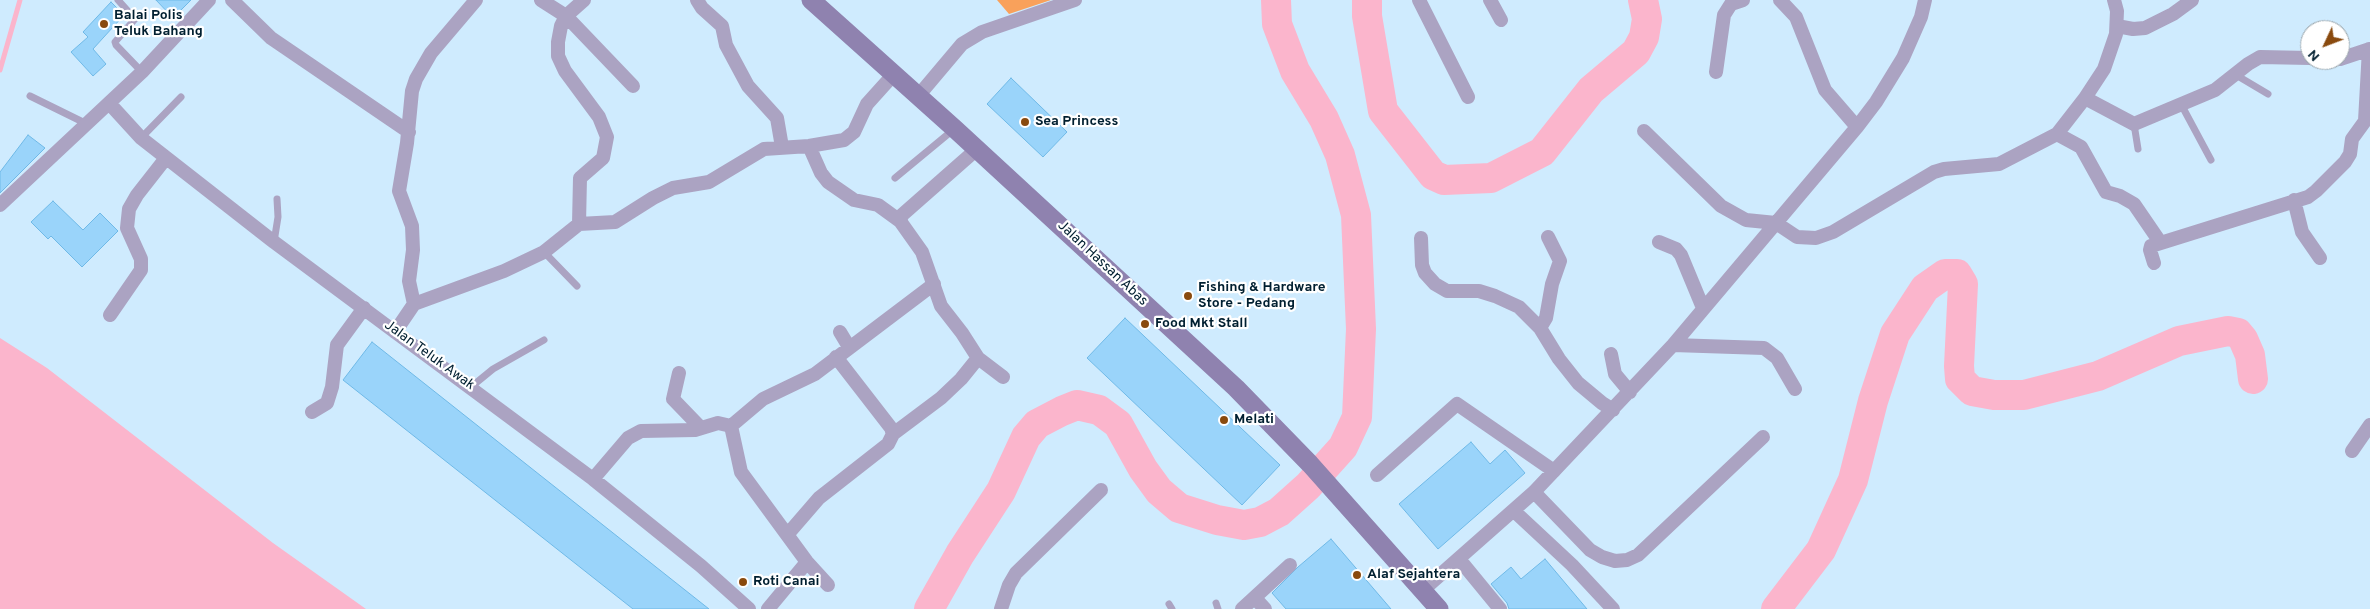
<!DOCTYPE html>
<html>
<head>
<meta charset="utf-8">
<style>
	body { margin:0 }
	#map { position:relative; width:2370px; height:609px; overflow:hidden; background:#cfebfe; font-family:Overpass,sans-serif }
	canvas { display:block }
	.north { position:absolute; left:2300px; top:20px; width:50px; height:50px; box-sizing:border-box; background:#fff; border:1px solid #99a5ac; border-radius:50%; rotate:227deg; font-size:14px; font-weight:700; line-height:20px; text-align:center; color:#001f30 }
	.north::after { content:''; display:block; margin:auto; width:18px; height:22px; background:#894a0e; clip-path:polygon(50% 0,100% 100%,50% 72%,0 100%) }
</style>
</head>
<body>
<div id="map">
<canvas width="2370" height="609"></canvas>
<div class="north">N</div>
</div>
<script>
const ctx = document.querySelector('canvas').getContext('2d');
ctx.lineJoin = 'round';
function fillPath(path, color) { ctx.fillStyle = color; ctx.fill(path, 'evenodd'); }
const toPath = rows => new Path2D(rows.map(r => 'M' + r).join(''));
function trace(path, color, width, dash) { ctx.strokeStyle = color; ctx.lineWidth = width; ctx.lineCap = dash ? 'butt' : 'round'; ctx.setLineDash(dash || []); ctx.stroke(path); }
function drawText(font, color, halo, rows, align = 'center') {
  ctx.font = font + ' Overpass,sans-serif'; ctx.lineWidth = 4.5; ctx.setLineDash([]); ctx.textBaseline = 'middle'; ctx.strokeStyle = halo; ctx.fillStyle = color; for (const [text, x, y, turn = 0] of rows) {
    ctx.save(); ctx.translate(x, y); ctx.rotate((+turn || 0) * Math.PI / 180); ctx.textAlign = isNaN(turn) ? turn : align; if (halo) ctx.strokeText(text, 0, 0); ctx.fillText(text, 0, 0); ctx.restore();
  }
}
const green = toPath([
	[997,0,1051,0,1009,14]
]);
const water = toPath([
	[0,338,47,368,273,543,366,609,0,609]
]);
const stream = toPath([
	[0,70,20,0]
]);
const river = toPath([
	[1367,0,1367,16,1383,111,1433,175,1444,180,1491,178,1542,152,1591,90,1636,52,1644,37,1647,19,1643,0],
	[929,609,960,554,1001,491,1026,437,1037,424,1062,411,1077,405,1099,410,1118,424,1143,469,1159,491,1179,508,1217,520,1244,525,1260,522,1279,512,1308,486,1343,447,1357,417,1361,329,1356,215,1340,155,1324,119,1295,71,1277,24,1276,0],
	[1776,609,1821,550,1853,480,1873,401,1895,334,1925,288,1945,274,1957,274,1963,284,1959,366,1960,379,1972,391,1994,395,2024,395,2098,376,2179,341,2228,331,2238,333,2243,339,2250,355,2253,379]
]);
const building = toPath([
	[156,0,191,0,173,18,156,0],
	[111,2,124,15,93,49,106,64,93,76,71,52,88,37,83,32,111,2],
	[1011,78,1067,132,1043,157,987,104,1011,78],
	[28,135,45,148,0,193,0,172,28,135],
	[53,201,83,230,100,213,118,231,82,267,51,236,48,239,31,222,53,201],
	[1125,318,1280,465,1242,505,1087,358,1125,318],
	[372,342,709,609,633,609,343,380,372,342],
	[1471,442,1490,464,1505,450,1525,473,1438,549,1399,504,1471,442],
	[1331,539,1391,609,1286,609,1272,593,1298,567,1331,539],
	[1545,559,1587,609,1509,609,1507,603,1491,584,1511,567,1521,579,1545,559]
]);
const lane = toPath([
	[118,0,135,19,115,42,116,45,142,72],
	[2236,75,2268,94],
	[30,96,87,124],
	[2182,106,2211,160],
	[2134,124,2138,149],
	[141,138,181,97],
	[895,178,953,130],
	[274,242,278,217,277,199],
	[544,252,577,286],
	[471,387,493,369,544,340],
	[1216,603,1218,609],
	[1169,604,1172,609]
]);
const street = toPath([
	[232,0,271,38,409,132],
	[541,0,566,16,633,86],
	[697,0,702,8,722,26,726,45,748,86,777,118,782,147],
	[1419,0,1468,97],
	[1490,0,1501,20],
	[1780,0,1796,17,1825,90,1857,127],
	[2117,26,2133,29,2145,28,2173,14,2192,0],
	[2340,59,2370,49],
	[1716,72,1724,15,1731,4,1743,0],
	[919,95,962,44,982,32,1075,0],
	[2085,98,2134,124,2215,90,2248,64,2260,57,2310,58],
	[109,103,141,138,274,242,593,479,701,566,749,609],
	[1644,131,1721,206,1746,220,1776,223,1797,237,1816,238,1833,232,1934,172,1944,169,1999,164,2057,134,2085,98,2104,69,2116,34,2117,11,2114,0],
	[2057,134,2081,147,2106,192,2120,196,2134,204,2160,242],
	[809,146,821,173,828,182,854,200,878,205,900,221,922,252,941,306,962,333,978,358,1003,377],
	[2294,200,2302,232,2320,258],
	[0,205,142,72,209,0],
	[900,221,902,215,977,149],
	[579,224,580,178,603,158,607,137,599,117,565,71,558,56,558,42,561,26,566,16,584,0],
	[1421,238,1422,265,1425,273,1435,284,1447,291,1479,291,1495,296,1519,307,1540,328,1559,359,1578,383,1602,403,1613,410],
	[1659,242,1676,249,1681,255,1703,308],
	[2154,263,2150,250,2151,246,2308,197,2316,191,2345,162,2350,154,2352,139,2365,121,2369,49],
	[414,304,409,281,413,250,412,226,399,191,407,143,412,91,416,79,431,53,476,0],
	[110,315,141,270,141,259,127,228,129,209,137,195,166,158],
	[1540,328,1546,318,1552,284,1560,261,1548,237],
	[395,332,414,304,504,271,544,252,579,224,615,222,653,198,673,188,709,182,764,149,809,146,844,140,854,132,867,104,894,74],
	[840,332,849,347],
	[1673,345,1764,348,1777,358,1795,389],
	[1611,354,1615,374,1630,392],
	[836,357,891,428,893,434],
	[679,373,673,399,701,428],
	[312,412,327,403,332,387,337,345,364,308],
	[731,426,741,472,807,562,828,585],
	[2352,451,2370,425],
	[1377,475,1457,404,1554,471],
	[593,479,628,438,641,431,695,430,718,423,731,426,763,399,815,374,934,284],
	[1534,492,1590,550,1602,557,1615,561,1627,560,1638,555,1763,437],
	[1514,511,1572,565,1613,609],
	[787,535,819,498,888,444,893,434,941,398,961,379,978,358],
	[1459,559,1500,609],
	[1423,590,1534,492,1673,345,1857,127,1876,102,1903,58,1921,17,1925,0],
	[1255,598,1265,609],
	[768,609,807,562],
	[1001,609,1009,585,1016,573,1101,490],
	[1242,609,1290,565]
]);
const secondary = toPath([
	[811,0,955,129,1236,388,1310,464,1439,609]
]);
const markers = [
	[104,24,5,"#894a0e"],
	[1025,122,5,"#894a0e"],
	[1188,296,5,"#894a0e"],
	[1145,324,5,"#894a0e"],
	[1224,420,5,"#894a0e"],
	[1357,575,5,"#894a0e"],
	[743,582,5,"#894a0e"]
];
const poiNames = [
	["Balai Polis",114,16],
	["Teluk Bahang",114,32],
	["Sea Princess",1035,122],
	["Fishing & Hardware",1198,288],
	["Store - Pedang",1198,304],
	["Food Mkt Stall",1155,324],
	["Melati",1234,420],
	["Alaf Sejahtera",1367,575],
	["Roti Canai",753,582]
];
const streetNames = [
	["Jalan Hassan Abas",1102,264,43],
	["Jalan Teluk Awak",429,356,36]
];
fillPath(green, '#f9a15b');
fillPath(water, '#fbb5cc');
trace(stream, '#fbb5cc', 5);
trace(river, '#fbb5cc', 30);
fillPath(building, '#9ad4fa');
trace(building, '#6fb9e7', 1);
trace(lane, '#aba3c2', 7);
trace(street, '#aba3c2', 14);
trace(secondary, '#8f82af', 19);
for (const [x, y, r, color] of markers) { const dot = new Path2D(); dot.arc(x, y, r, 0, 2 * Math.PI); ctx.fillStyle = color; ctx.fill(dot); trace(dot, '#fff', 2); }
drawText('bold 14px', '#001f30', '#fff', poiNames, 'left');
drawText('14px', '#001f30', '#fff', streetNames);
</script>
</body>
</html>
